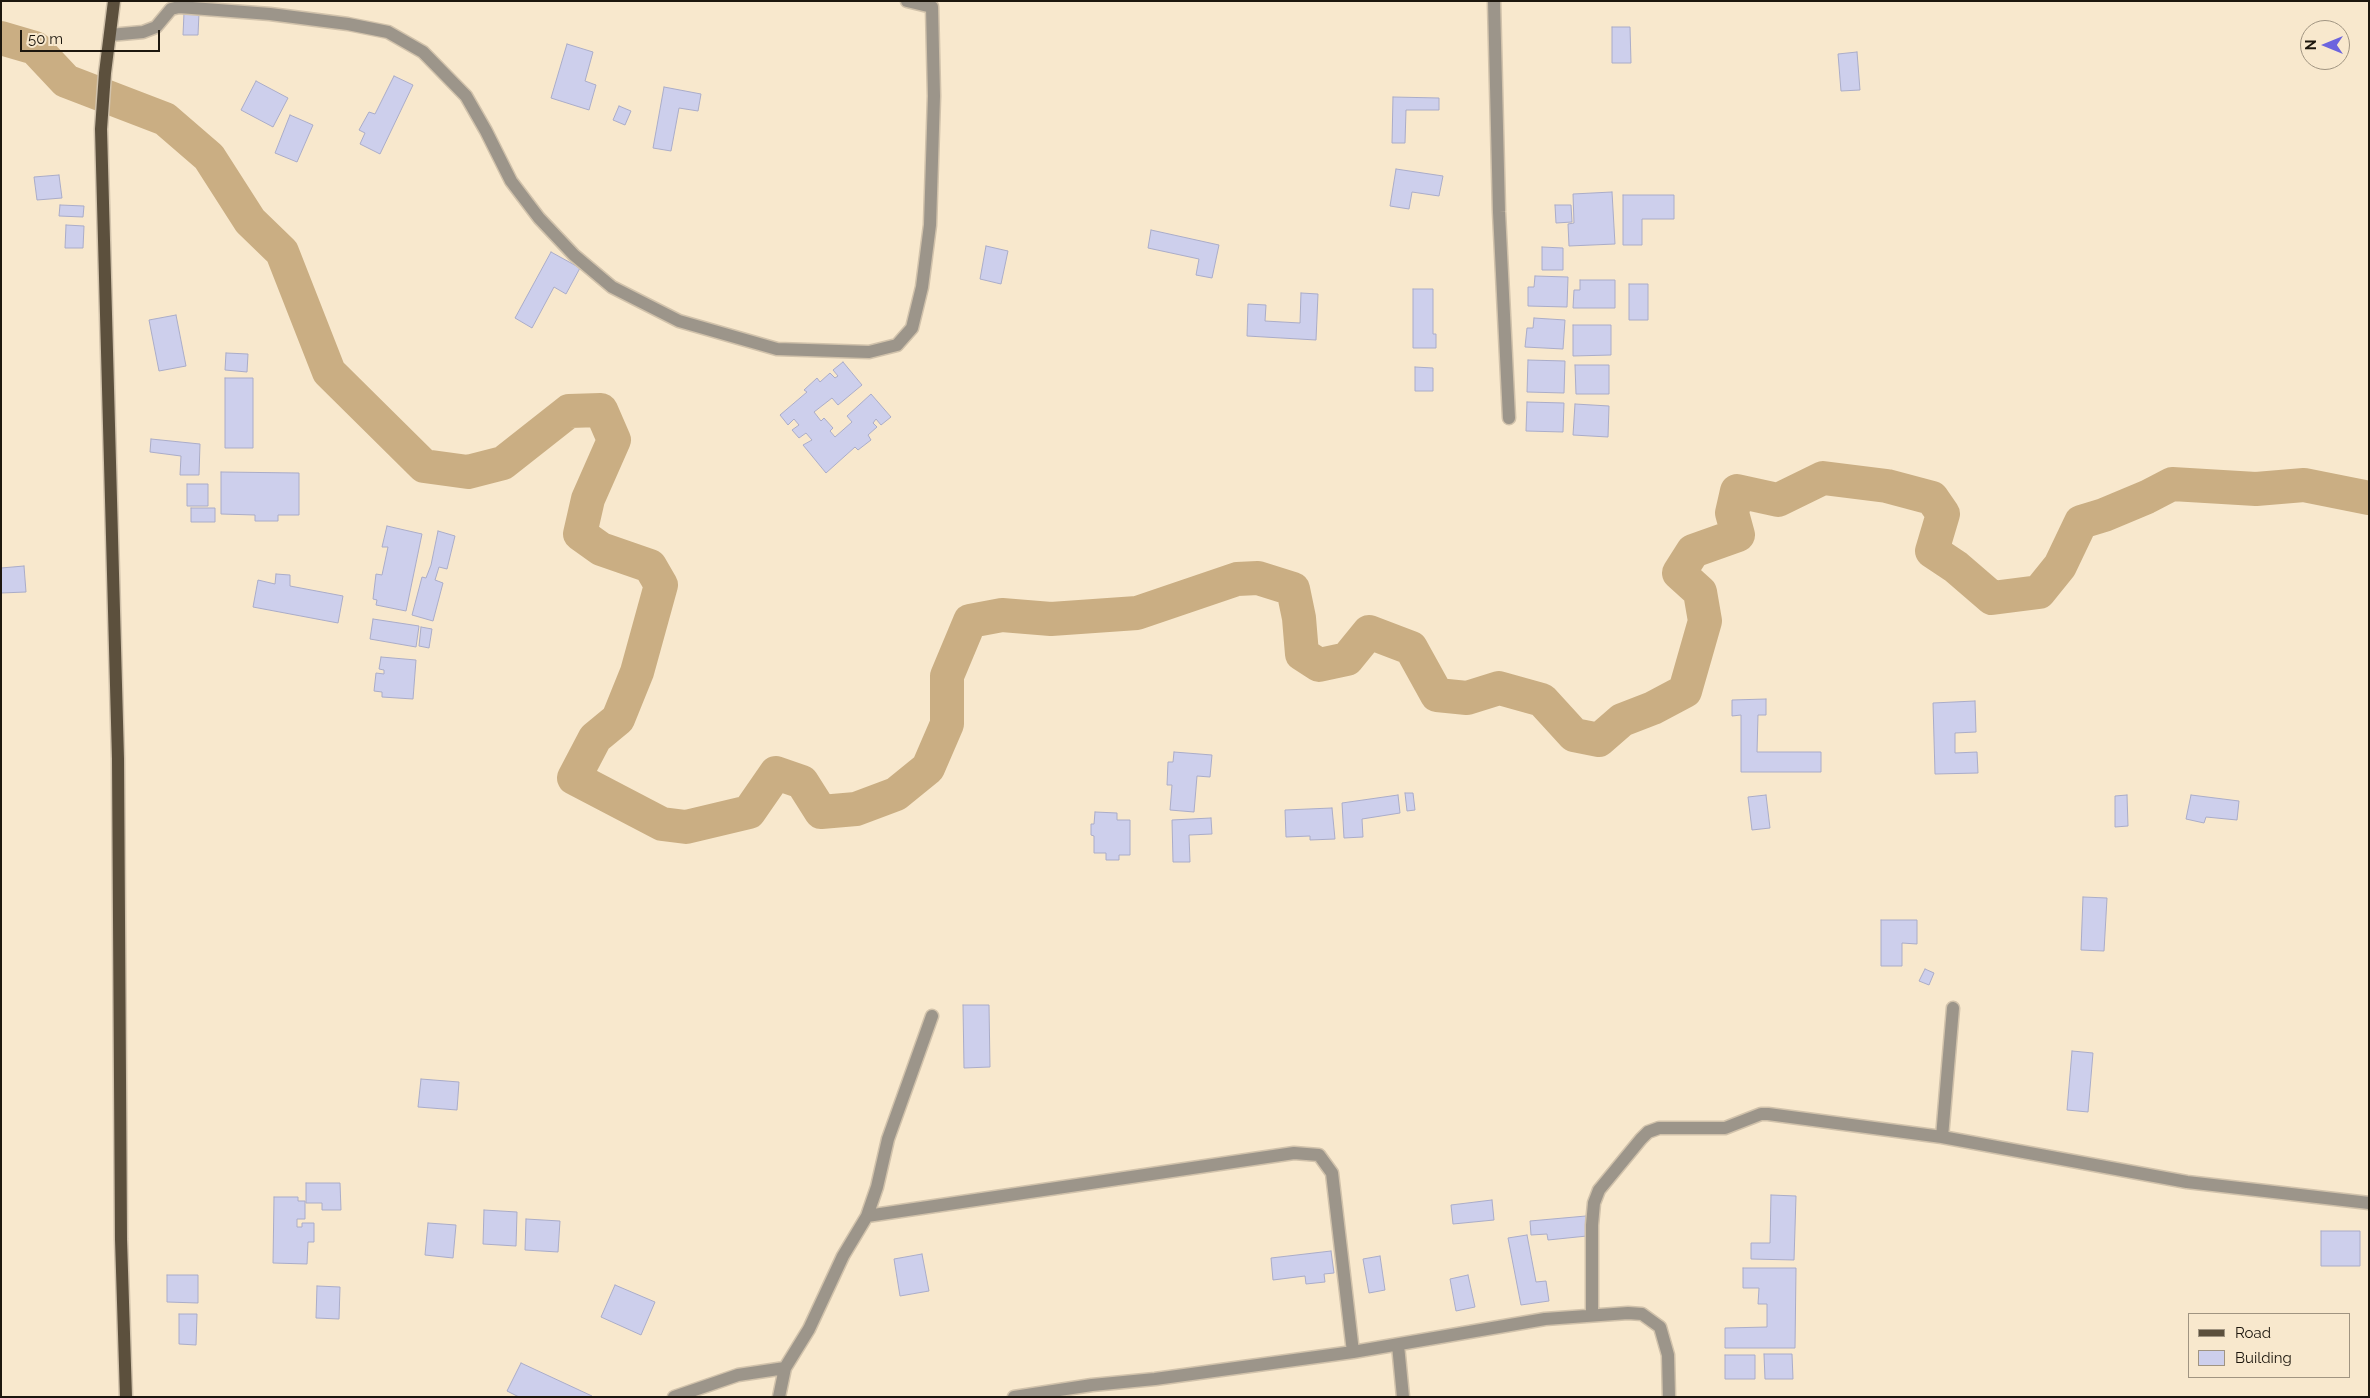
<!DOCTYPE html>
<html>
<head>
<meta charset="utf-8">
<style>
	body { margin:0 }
	#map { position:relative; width:2370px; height:1398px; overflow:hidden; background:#f8e8cd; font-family:Raleway,sans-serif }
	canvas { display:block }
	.frame { position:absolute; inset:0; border:2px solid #1d170e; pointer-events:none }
	.legend { position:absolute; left:2188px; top:1313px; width:162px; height:65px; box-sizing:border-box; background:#f8e8cd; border:1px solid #a09481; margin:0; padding:6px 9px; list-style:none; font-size:15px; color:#1d170e }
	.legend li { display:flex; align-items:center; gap:10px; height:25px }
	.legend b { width:25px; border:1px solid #a09481 }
	.north { position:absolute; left:2300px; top:20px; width:50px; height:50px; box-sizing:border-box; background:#f8e8cd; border:1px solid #a09481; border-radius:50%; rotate:270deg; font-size:14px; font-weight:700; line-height:20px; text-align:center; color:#1d170e }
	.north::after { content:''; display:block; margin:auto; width:18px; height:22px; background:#6c64de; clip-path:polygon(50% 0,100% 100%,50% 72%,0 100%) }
	.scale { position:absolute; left:20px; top:30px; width:140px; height:22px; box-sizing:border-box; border:2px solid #1d170e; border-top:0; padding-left:6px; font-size:15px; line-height:18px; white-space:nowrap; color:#1d170e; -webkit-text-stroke:4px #f8e8cd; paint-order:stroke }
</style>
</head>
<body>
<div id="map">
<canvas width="2370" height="1398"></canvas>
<div class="frame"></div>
<ul class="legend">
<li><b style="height:6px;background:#5c503d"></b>Road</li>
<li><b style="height:14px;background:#cdcfec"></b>Building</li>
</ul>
<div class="north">N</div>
<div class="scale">50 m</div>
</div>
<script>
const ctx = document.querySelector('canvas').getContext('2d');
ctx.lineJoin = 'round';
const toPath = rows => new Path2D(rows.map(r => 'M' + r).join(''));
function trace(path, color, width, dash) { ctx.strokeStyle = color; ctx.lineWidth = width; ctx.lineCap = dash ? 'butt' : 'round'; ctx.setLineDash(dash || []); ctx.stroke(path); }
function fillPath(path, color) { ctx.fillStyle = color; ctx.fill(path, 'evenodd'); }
const river = toPath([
	[1,38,35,48,66,81,165,119,209,157,250,221,282,252,329,372,424,466,468,472,503,463,569,411,601,410,614,440,588,499,580,534,601,549,650,566,661,585,637,672,618,719,595,738,574,778,662,824,686,827,749,812,776,773,802,782,821,812,856,809,896,794,928,768,947,724,947,676,970,621,1002,615,1051,619,1137,613,1237,579,1258,578,1293,589,1299,618,1302,654,1319,665,1347,659,1369,632,1411,648,1437,695,1467,698,1499,688,1542,700,1574,735,1599,740,1622,720,1653,708,1685,691,1705,621,1700,592,1679,573,1693,551,1738,535,1732,513,1737,491,1778,500,1823,478,1887,486,1932,498,1943,514,1932,551,1956,567,1992,598,2039,592,2060,566,2081,522,2104,515,2147,497,2172,484,2256,489,2304,485,2369,498]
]);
const building = toPath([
	[184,13,199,13,198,35,183,35,184,13],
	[1612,27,1630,27,1631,63,1612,63,1612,27],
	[567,44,593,52,585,81,596,85,589,110,551,98,567,44],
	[1857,52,1860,90,1841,91,1838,54,1857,52],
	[394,76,413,85,380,154,360,144,365,133,359,130,369,112,375,114,394,76],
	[256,81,288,98,273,127,241,110,256,81],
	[664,87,701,94,698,111,679,108,671,151,653,148,664,87],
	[1393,97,1439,98,1439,110,1406,110,1405,143,1392,143,1393,97],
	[619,106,631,111,625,125,613,120,619,106],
	[290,115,313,125,297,162,275,153,290,115],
	[1396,169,1443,176,1439,196,1412,192,1409,209,1390,206,1396,169],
	[59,175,62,198,37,200,34,177,59,175],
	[1612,192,1615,244,1569,246,1568,224,1574,223,1573,194,1612,192],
	[1623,195,1674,195,1674,219,1642,219,1642,245,1623,245,1623,195],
	[60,205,84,206,83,217,59,216,60,205],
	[1555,205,1571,205,1572,222,1556,223,1555,205],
	[66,225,84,226,83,248,65,248,66,225],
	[1151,230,1219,245,1212,278,1196,275,1199,259,1148,248,1151,230],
	[986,246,1008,251,1001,284,980,279,986,246],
	[1542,247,1563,248,1563,270,1542,270,1542,247],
	[551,252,580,268,566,294,554,287,532,328,515,318,551,252],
	[1535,276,1568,277,1567,307,1528,306,1528,287,1534,287,1535,276],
	[1580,280,1615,280,1615,308,1573,308,1574,290,1580,290,1580,280],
	[1629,284,1648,284,1648,320,1629,320,1629,284],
	[1413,289,1433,289,1433,334,1436,334,1436,348,1413,348,1413,289],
	[1301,293,1318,294,1316,340,1247,336,1248,304,1266,305,1265,321,1300,323,1301,293],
	[176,315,186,366,159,371,149,320,176,315],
	[1534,318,1565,320,1563,349,1525,347,1527,328,1533,328,1534,318],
	[1573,325,1611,325,1611,355,1573,356,1573,325],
	[226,353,248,354,247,372,225,370,226,353],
	[1528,360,1565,361,1564,393,1527,392,1528,360],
	[843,362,862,385,838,405,832,398,814,412,821,421,824,418,833,428,830,431,835,437,852,422,847,416,871,394,891,417,881,425,876,419,873,423,877,427,868,435,871,440,858,450,855,447,826,473,803,445,812,440,806,433,799,438,792,430,799,425,794,419,788,425,780,415,807,392,804,390,817,378,820,382,830,373,835,378,838,376,833,370,843,362],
	[1575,365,1609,365,1609,394,1576,394,1575,365],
	[1415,367,1433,368,1433,391,1415,391,1415,367],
	[225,378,253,378,253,448,225,448,225,378],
	[1527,402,1564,403,1563,432,1526,431,1527,402],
	[1575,404,1609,406,1608,437,1573,435,1575,404],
	[151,439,200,444,199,475,180,475,181,456,150,452,151,439],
	[221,472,299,473,299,515,278,515,278,521,255,521,255,515,221,514,221,472],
	[187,484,208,484,208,506,187,506,187,484],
	[191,508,215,508,215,522,191,522,191,508],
	[387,526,422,534,406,611,376,605,377,600,373,599,376,574,382,575,388,547,382,547,387,526],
	[438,531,455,536,447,569,439,567,435,580,443,583,433,621,412,615,422,577,426,578,431,565,438,531],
	[24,566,26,592,1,593,1,568,24,566],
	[276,574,290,575,290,586,343,596,338,623,253,607,258,580,275,584,276,574],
	[373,619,419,626,416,647,370,639,373,619],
	[421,627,432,629,429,648,419,646,421,627],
	[381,657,416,660,413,699,382,697,382,692,374,691,376,673,384,674,384,670,379,669,381,657],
	[1766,699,1766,715,1758,715,1757,752,1821,752,1821,772,1741,772,1741,715,1732,716,1732,700,1766,699],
	[1975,701,1976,732,1955,733,1955,753,1977,752,1978,773,1935,774,1933,703,1975,701],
	[1174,752,1212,755,1210,777,1197,776,1194,812,1170,810,1172,785,1167,785,1168,762,1173,762,1174,752],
	[1405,793,1413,793,1415,810,1407,811,1405,793],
	[1398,795,1400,813,1362,819,1363,837,1344,838,1342,803,1398,795],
	[1766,795,1770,828,1752,830,1748,797,1766,795],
	[2127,795,2128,826,2115,827,2115,796,2127,795],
	[2191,795,2239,801,2237,820,2206,817,2204,823,2186,819,2191,795],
	[1332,808,1335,839,1310,840,1310,836,1286,837,1285,810,1332,808],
	[1095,812,1117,813,1117,820,1130,820,1130,855,1119,855,1119,860,1106,860,1106,853,1094,853,1094,836,1091,835,1091,824,1094,824,1095,812],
	[1211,818,1212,834,1189,835,1190,862,1173,862,1172,820,1211,818],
	[2083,897,2107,898,2104,951,2081,950,2083,897],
	[1881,920,1917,920,1917,944,1902,943,1902,966,1881,966,1881,920],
	[1925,969,1934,973,1929,985,1919,981,1925,969],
	[963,1005,989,1005,990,1067,964,1068,963,1005],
	[2072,1051,2093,1053,2088,1112,2067,1110,2072,1051],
	[421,1079,459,1082,457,1110,418,1107,421,1079],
	[306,1183,340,1183,341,1210,322,1210,322,1203,306,1203,306,1183],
	[1771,1195,1796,1196,1794,1260,1751,1259,1751,1243,1770,1243,1771,1195],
	[274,1197,298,1197,298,1201,305,1201,305,1219,297,1219,297,1227,302,1227,302,1223,314,1223,314,1242,308,1242,307,1264,273,1263,274,1197],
	[1492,1200,1494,1220,1453,1224,1451,1205,1492,1200],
	[484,1210,517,1212,516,1246,483,1244,484,1210],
	[1586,1216,1587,1236,1548,1240,1547,1234,1531,1235,1530,1221,1586,1216],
	[526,1219,560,1221,558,1252,525,1250,526,1219],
	[428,1223,456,1225,453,1258,425,1255,428,1223],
	[2321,1231,2360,1231,2360,1266,2321,1266,2321,1231],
	[1527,1235,1536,1282,1546,1281,1549,1301,1521,1305,1508,1238,1527,1235],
	[1331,1251,1334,1273,1324,1274,1325,1282,1306,1284,1305,1276,1273,1280,1271,1258,1331,1251],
	[922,1254,929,1291,900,1296,894,1259,922,1254],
	[1380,1256,1385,1290,1369,1293,1363,1259,1380,1256],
	[1743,1268,1796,1268,1795,1348,1725,1348,1725,1328,1767,1327,1767,1304,1758,1304,1759,1288,1743,1288,1743,1268],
	[167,1275,198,1275,198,1303,167,1302,167,1275],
	[1468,1275,1475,1307,1456,1311,1450,1279,1468,1275],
	[615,1285,655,1302,641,1335,601,1317,615,1285],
	[317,1286,340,1287,339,1319,316,1318,317,1286],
	[179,1314,197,1314,196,1345,179,1344,179,1314],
	[1764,1354,1792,1354,1793,1379,1765,1379,1764,1354],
	[1725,1355,1755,1355,1755,1379,1725,1379,1725,1355],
	[521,1363,592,1396,592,1397,519,1397,507,1391,521,1363]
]);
const minor = toPath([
	[1494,1,1499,212,1509,418],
	[110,35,143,32,156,27,171,9,179,7,270,14,348,24,388,32,423,52,466,96,486,131,511,181,539,218,574,255,612,287,679,321,777,349,869,352,897,345,912,328,922,287,930,225,934,96,932,7,907,1],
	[1942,1137,1953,1008],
	[867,1216,1294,1153,1319,1155,1332,1173,1353,1352],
	[1592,1315,1592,1225,1594,1203,1599,1190,1641,1139,1648,1132,1659,1128,1725,1128,1761,1114,1768,1114,1942,1137,2187,1182,2369,1203],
	[1398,1345,1403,1397],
	[674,1397,738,1375,785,1368],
	[779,1397,785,1368,809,1329,843,1256,867,1216,877,1187,888,1139,932,1016],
	[1014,1397,1092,1385,1155,1379,1353,1352,1545,1319,1628,1313,1642,1314,1660,1327,1668,1355,1669,1397]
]);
const major = toPath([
	[114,1,105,73,101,129,118,759,121,1239,126,1397]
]);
trace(river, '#caae83', 34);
fillPath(building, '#cdcfec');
trace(building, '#aaacc8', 1);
trace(minor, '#d1c2ab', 15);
trace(major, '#d1c2ab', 15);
trace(minor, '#9c958a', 12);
trace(major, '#5c503d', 12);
</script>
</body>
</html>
